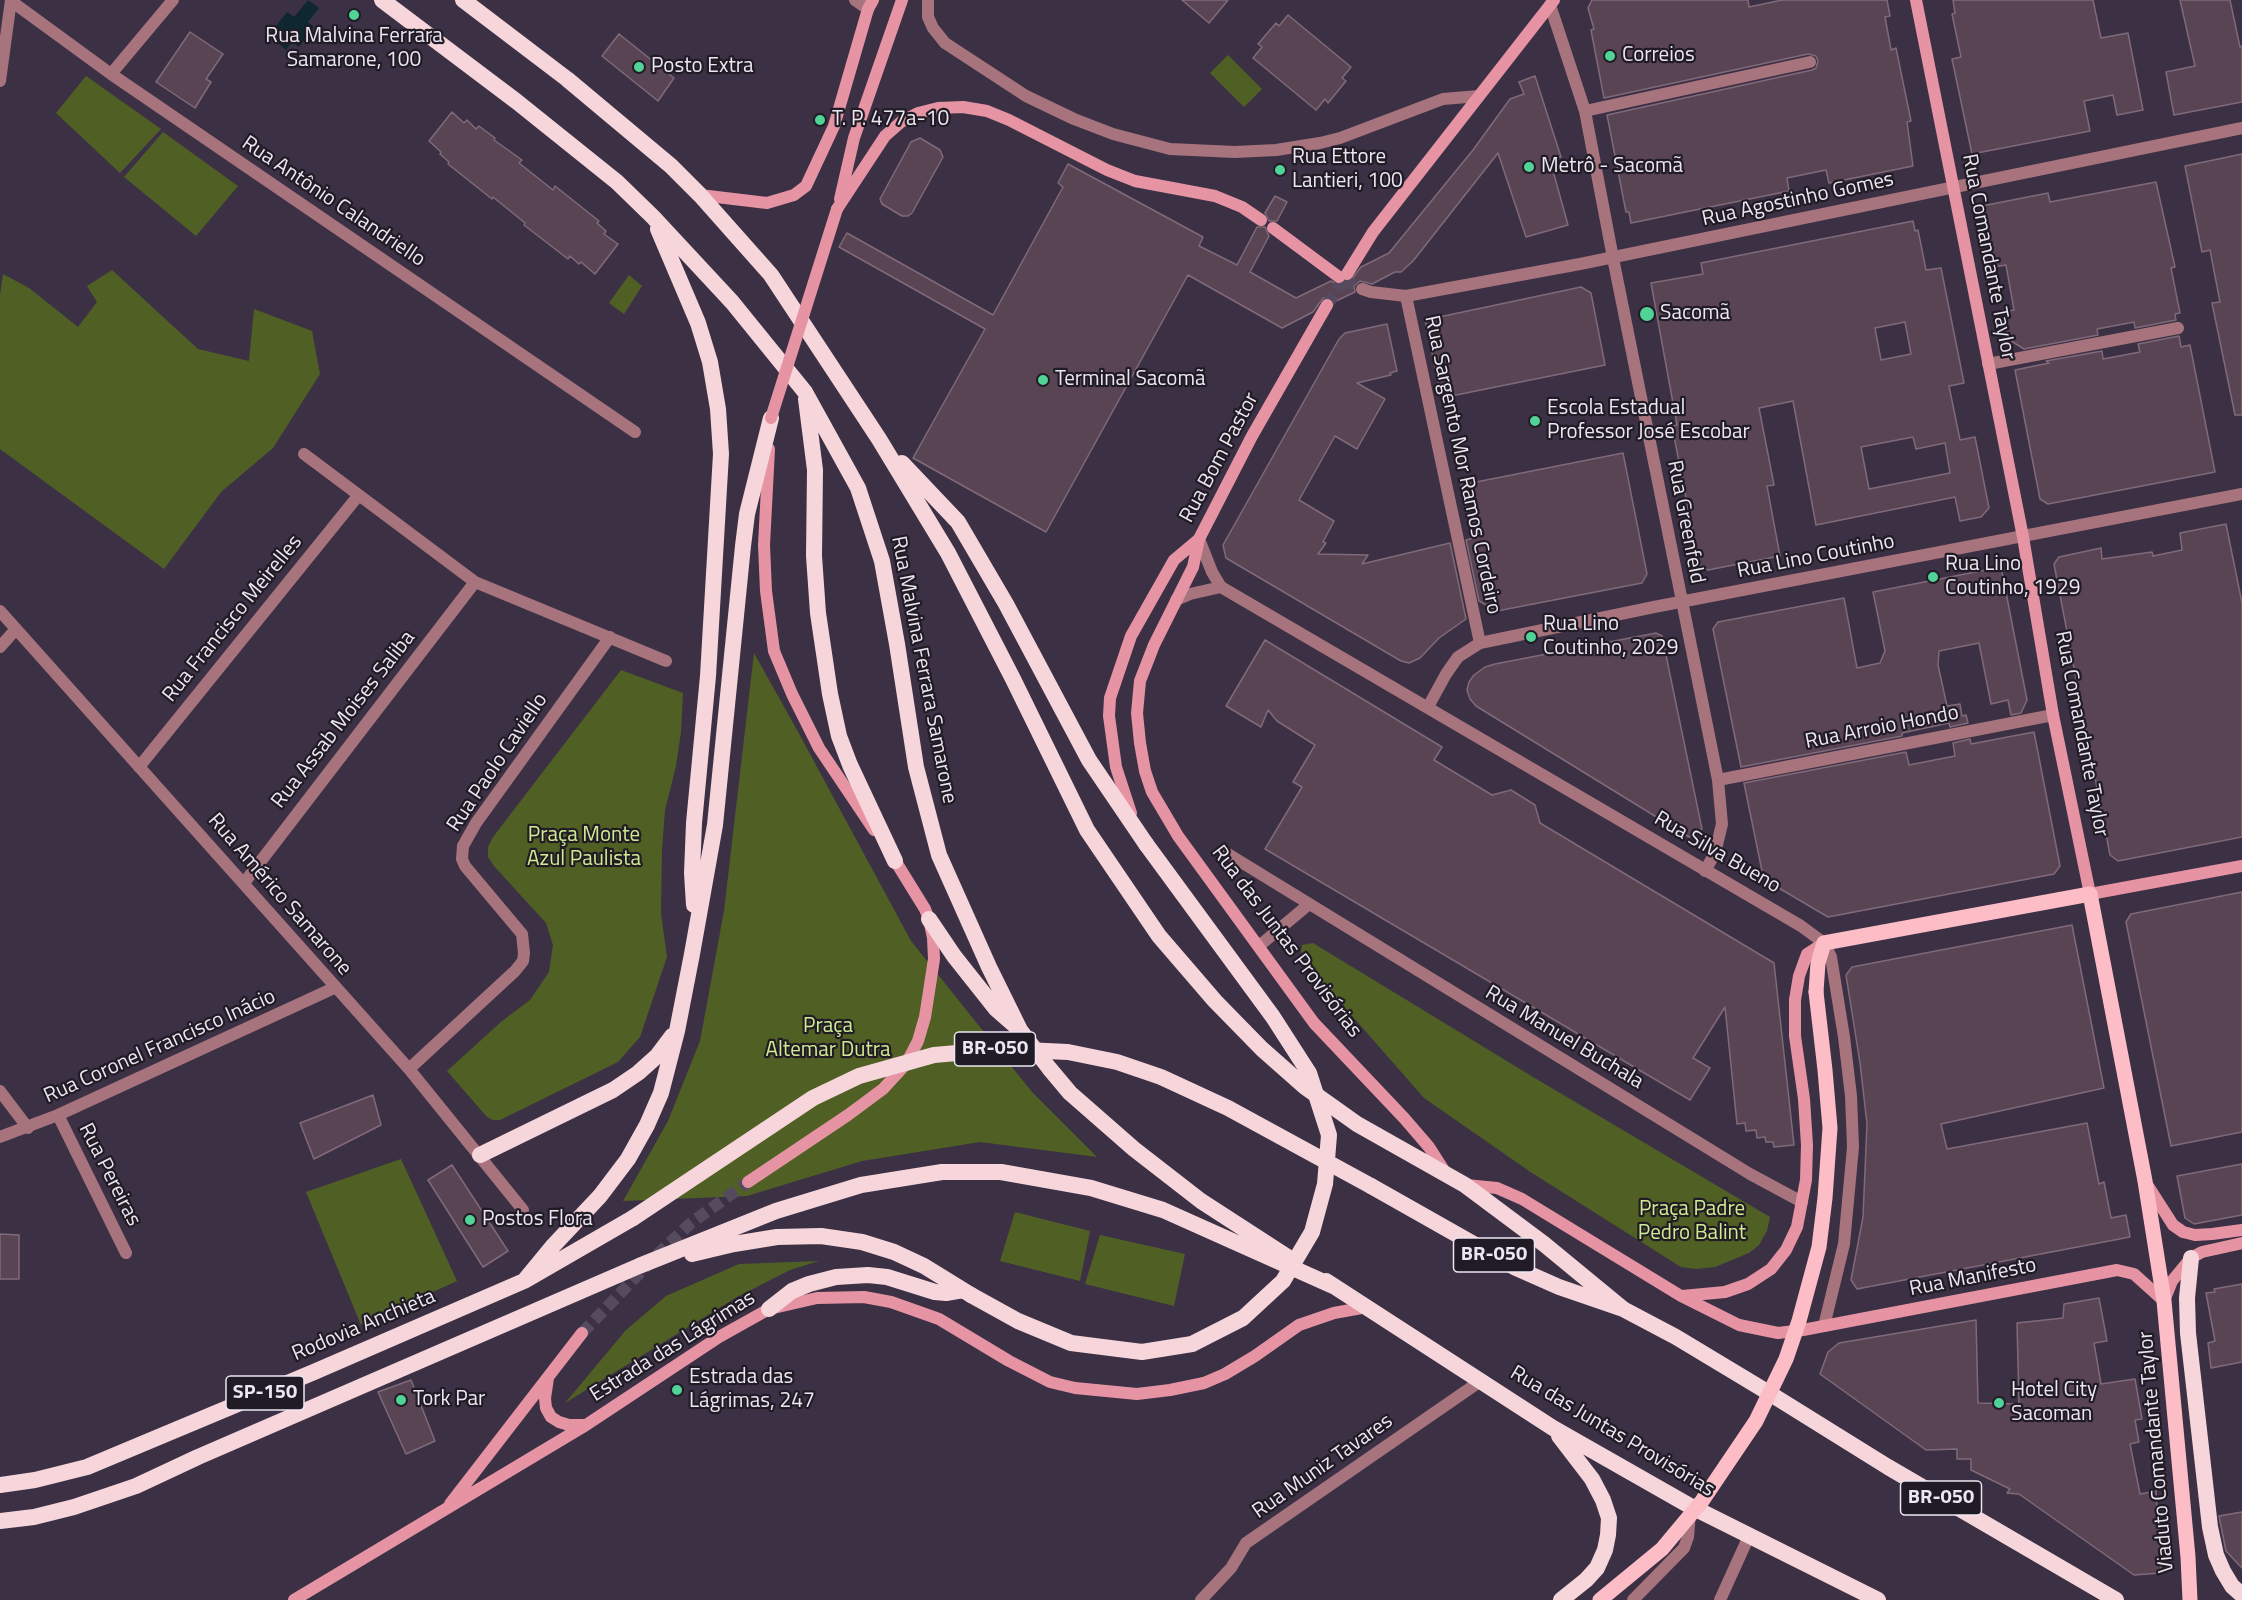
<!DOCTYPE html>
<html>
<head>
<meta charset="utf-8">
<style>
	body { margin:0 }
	canvas { display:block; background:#3b3044 }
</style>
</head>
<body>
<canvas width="2242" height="1600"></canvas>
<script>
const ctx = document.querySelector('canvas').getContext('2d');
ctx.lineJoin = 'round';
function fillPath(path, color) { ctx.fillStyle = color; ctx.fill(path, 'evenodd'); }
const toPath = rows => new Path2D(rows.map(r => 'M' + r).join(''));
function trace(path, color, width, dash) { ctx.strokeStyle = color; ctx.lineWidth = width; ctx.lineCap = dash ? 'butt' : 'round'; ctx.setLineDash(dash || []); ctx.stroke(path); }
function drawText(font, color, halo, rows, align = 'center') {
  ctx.font = font + ' "Titillium Web",sans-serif'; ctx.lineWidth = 4.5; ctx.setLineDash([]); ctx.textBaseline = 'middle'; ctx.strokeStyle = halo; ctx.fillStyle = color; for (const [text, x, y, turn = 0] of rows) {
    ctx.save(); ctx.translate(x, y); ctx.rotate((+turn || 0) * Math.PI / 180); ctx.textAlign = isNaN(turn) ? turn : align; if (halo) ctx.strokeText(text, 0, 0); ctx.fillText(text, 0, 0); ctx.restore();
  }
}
const green = toPath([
	[1228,55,1262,89,1244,107,1210,73],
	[86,76,161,129,120,173,56,113],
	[163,132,238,186,196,236,124,177],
	[112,270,198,349,249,361,254,309,312,331,320,374,273,448,221,492,164,569,0,449,0,295,3,274,29,288,78,327,97,302,87,286],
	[629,275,642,286,624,314,609,303],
	[754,653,797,730,911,941,1032,1092,1097,1157,980,1142,862,1161,747,1196,623,1201,668,1121,700,1041,724,911],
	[621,670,683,693,681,732,676,766,665,810,662,849,661,914,667,957,640,1037,618,1062,500,1120,493,1120,487,1117,447,1071,502,1021,530,1000,549,972,553,945,546,923,494,866,488,857,488,847,493,837],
	[1313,943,1533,1077,1770,1217,1767,1231,1759,1245,1749,1253,1715,1267,1696,1269,1681,1267,1532,1173,1424,1098,1318,977,1301,952,1302,945],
	[401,1159,457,1281,361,1325,306,1192],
	[1015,1212,1090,1231,1080,1281,1000,1261],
	[1100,1235,1185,1254,1174,1306,1085,1284],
	[819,1261,790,1270,737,1297,565,1403,626,1330,666,1296,739,1264]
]);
const water = toPath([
	[308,0,319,8,308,22,314,27,299,47,292,42,286,50,269,35,287,12,294,17]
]);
const building = toPath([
	[1182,0,1228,0,1209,23,1182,0],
	[1592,0,1748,0,1749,7,1782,0,1887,0,1890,16,1885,17,1891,50,1896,48,1911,121,1907,122,1913,166,1829,183,1826,170,1787,178,1789,191,1631,223,1629,212,1626,212,1607,115,1812,70,1816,68,1818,61,1816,56,1808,54,1604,98,1591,30,1594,29,1588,8,1592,0],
	[1953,0,2093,0,2101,38,2128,33,2143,110,2117,115,2113,95,2084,101,2090,131,1972,154,1952,59,1961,57,1952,14,1955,13,1953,0],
	[2180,0,2230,0,2240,47,2242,46,2242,102,2174,115,2166,72,2195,66,2180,0],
	[1288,15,1351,67,1342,78,1346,81,1328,103,1325,99,1316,110,1253,58,1262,47,1258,44,1276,23,1279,26,1288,15],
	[190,32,223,54,206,79,211,82,195,108,156,82,190,32],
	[619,34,674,78,658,101,602,56,619,34],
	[1535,76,1561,157,1550,160,1568,225,1526,237,1498,153,1413,261,1401,272,1395,272,1372,284,1360,281,1354,286,1355,292,1334,302,1331,298,1323,298,1313,312,1282,328,1188,275,1046,532,913,458,985,329,839,247,847,233,993,315,1063,187,1058,183,1068,164,1203,237,1199,246,1237,265,1257,227,1265,227,1269,236,1250,272,1296,298,1331,281,1339,285,1350,281,1361,267,1389,253,1473,150,1510,99,1524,94,1519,82,1535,76],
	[452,112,464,123,467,120,476,129,479,126,495,138,494,140,522,160,519,163,553,190,555,186,599,221,597,223,606,231,604,234,618,244,595,274,581,262,579,264,570,256,568,259,524,225,525,223,493,197,492,199,448,164,449,162,440,154,441,152,429,141,452,112],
	[920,138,940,150,943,157,912,213,908,216,902,216,882,204,880,199,911,142,920,138],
	[2242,154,2242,415,2235,415,2212,303,2220,302,2210,250,2202,252,2185,166,2242,154],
	[2156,182,2175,267,2171,268,2180,313,2175,314,2176,320,2135,328,2134,322,2097,329,2098,335,2024,349,2008,339,2003,312,2014,310,2006,265,1994,267,1982,206,2048,193,2050,202,2156,182],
	[1275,196,1287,202,1277,221,1269,221,1265,213,1275,196],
	[1913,221,1915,231,1918,230,1926,270,1941,268,1964,383,1949,386,1960,440,1975,437,1989,508,1981,517,1960,521,1955,497,1816,525,1793,401,1759,408,1774,485,1767,486,1780,556,1708,570,1699,565,1672,426,1677,425,1651,283,1703,274,1701,263,1913,221],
	[1905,322,1911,354,1881,360,1875,328,1905,322],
	[1913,437,1916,449,1945,443,1950,473,1869,489,1861,447,1913,437],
	[1581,287,1591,293,1605,365,1451,396,1450,390,1440,391,1425,320,1581,287],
	[1387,324,1397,371,1390,373,1391,375,1357,383,1385,399,1357,449,1335,436,1299,500,1334,521,1323,542,1326,543,1318,554,1368,555,1362,564,1450,543,1466,619,1439,638,1420,658,1409,663,1401,661,1226,558,1223,545,1339,339,1345,333,1387,324],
	[2179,336,2181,347,2190,345,2215,472,2048,504,2040,499,2015,370,2049,363,2046,361,2102,351,2103,359,2140,352,2138,344,2179,336],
	[1623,453,1647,574,1642,583,1497,611,1479,601,1466,540,1473,538,1461,485,1623,453],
	[2226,524,2242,603,2242,837,2118,861,2110,855,2054,564,2059,557,2101,548,2102,559,2152,552,2153,556,2182,550,2180,533,2226,524],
	[1996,568,2002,572,2027,700,2021,713,2011,715,2008,700,1991,704,1979,643,1939,651,1938,665,1947,706,1960,704,1962,716,1966,715,1968,723,1950,727,1949,723,1902,733,1902,736,1741,767,1713,629,1718,622,1844,598,1857,668,1880,663,1885,651,1873,592,1996,568],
	[1656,633,1662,636,1702,829,1689,837,1476,706,1470,699,1467,690,1469,682,1474,675,1485,667,1495,664,1656,633],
	[1265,640,1442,747,1434,760,1492,795,1511,790,1535,805,1540,823,1774,963,1794,1145,1774,1147,1773,1142,1766,1142,1765,1137,1757,1138,1756,1130,1746,1131,1745,1123,1737,1124,1725,1007,1693,1058,1710,1068,1690,1100,1265,849,1302,787,1293,782,1315,745,1277,721,1268,710,1261,727,1226,706,1265,640],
	[2034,732,2060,866,2054,874,1828,917,1767,881,1763,876,1744,783,1906,752,1909,765,1955,756,1953,743,1970,739,1971,744,2034,732],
	[2242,892,2242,1132,2171,1146,2126,922,2131,914,2242,892],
	[2072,925,2104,1088,1941,1124,1947,1149,2087,1123,2099,1184,2104,1182,2111,1218,2126,1215,2130,1237,1857,1289,1851,1280,1863,1217,1867,1124,1860,1063,1846,975,1852,967,2072,925],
	[373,1095,381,1125,314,1159,300,1123,373,1095],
	[2242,1164,2242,1215,2194,1224,2185,1218,2177,1176,2242,1164],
	[452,1165,508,1251,483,1267,428,1180,452,1165],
	[0,1234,19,1235,19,1279,0,1279,0,1234],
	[2242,1284,2242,1362,2211,1368,2208,1343,2215,1341,2206,1293,2215,1292,2214,1289,2242,1284],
	[2099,1298,2107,1341,2094,1343,2101,1384,2135,1379,2142,1419,2135,1420,2139,1442,2130,1444,2140,1494,2156,1491,2161,1573,2134,1575,2019,1494,2007,1493,2010,1489,1971,1470,1971,1459,1957,1459,1957,1449,1926,1450,1820,1374,1828,1352,1839,1343,1976,1320,1978,1403,2019,1404,2017,1323,2063,1318,2064,1304,2099,1298],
	[411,1380,435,1441,406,1454,378,1392,411,1380],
	[2242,1512,2242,1568,2226,1551,2219,1516,2242,1512]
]);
const tertiaryTunnel = toPath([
	[1343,280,1362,289]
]);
const secondaryTunnel = toPath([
	[1327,305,1347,274],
	[582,1333,655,1257,691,1223,748,1182]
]);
const minor = toPath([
	[855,0,868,9],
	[928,0,928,17,933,28,945,43,1026,96,1074,119,1113,134,1170,149,1235,152,1276,150,1320,143,1340,138,1443,99,1479,96],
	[11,1,111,74,635,432],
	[1550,5,1585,111,1613,258,1718,780,1722,824,1715,853,1705,871],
	[111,74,173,0],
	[0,81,11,0],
	[1585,111,1810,62],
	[1406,296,1480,643],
	[1988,364,2178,328],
	[304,454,475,582,666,661],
	[0,611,409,1069,523,1210],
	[0,647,16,629],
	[139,767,358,496],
	[1718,780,2053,715],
	[1228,854,1750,1174,1802,1202],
	[244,883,475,582],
	[1824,943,1831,957,1844,1037,1851,1096,1853,1147,1844,1244,1824,1326],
	[1259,946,1308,905],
	[409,1069,515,971,523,961,524,953,522,934,465,866,462,859,463,846,476,823,610,637],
	[0,1091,28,1128],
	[58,1115,126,1253],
	[0,1137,58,1115,334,988],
	[1201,1600,1231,1568,1246,1543,1482,1380],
	[1633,1600,1684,1548,1688,1537,1690,1513],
	[1720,1600,1749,1536]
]);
const tertiary = toPath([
	[1362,289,1371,292,1406,296,1580,264,2242,128],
	[1199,539,1212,572,1221,587,1801,926,1824,943],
	[1176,600,1190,594,1221,587],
	[1428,707,1446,674,1458,657,1480,643,1654,607,2242,494]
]);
const secondary = toPath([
	[1916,0,2023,537,2053,715,2090,894,2242,866],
	[700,195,767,203,794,195,806,186,834,126,868,9,873,0],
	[840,199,854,138,902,0],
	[837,209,885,136,901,122,918,113,938,108,963,107,987,111,1009,120,1107,170,1135,181,1215,196,1242,207,1261,220],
	[1273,228,1339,277],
	[1347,274,1373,232,1554,0],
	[769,449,764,545,766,591,774,651,792,694,819,748,874,830],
	[1199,539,1193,567,1154,645,1140,681,1137,713,1140,743,1145,771,1152,792,1178,836,1314,1023,1404,1118,1429,1147,1445,1172],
	[1131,813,1116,767,1109,716,1110,698,1131,636,1174,560,1199,539,1252,436,1327,305],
	[748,1182,848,1115,883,1089,906,1064,918,1041,925,1017,930,985,934,959,933,938,929,919,925,909,891,854],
	[1466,1185,1497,1188,1522,1199,1681,1296,1739,1325,1778,1333,1803,1330,2117,1270,2134,1274,2164,1301,2172,1281,2191,1258,2202,1252,2242,1243],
	[2148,1186,2173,1225,2183,1232,2195,1235,2212,1234,2242,1230],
	[1682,1296,1725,1292,1748,1284,1771,1269,1786,1250,1797,1227,1806,1180,1807,1145,1804,1099,1795,1036,1795,1000,1799,976,1807,954,1824,943],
	[548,1378,545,1398,546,1408,551,1417,559,1422,569,1425,585,1425],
	[450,1504,582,1333],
	[294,1600,586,1425,719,1337,769,1309,817,1298,864,1297,891,1302,939,1319,1009,1361,1050,1382,1075,1388,1137,1394,1170,1390,1204,1383,1225,1374,1255,1356,1299,1325,1334,1313,1367,1307]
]);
const primary = toPath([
	[1816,992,1818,963,1824,943,2090,894,2145,1181,2164,1301,2188,1557,2190,1600]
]);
const trunk = toPath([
	[382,0,516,101,617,182,653,217,732,302,805,392,858,488,882,561,897,644,916,767,939,855,989,967,1020,1030],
	[463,0,567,79,671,166,700,195,771,275,879,439,948,553,1013,679,1087,830,1159,936,1215,1001,1262,1049,1305,1087,1357,1124,1465,1185,1544,1244,1623,1309],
	[658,229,698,323,710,362,718,409,721,454,708,676,694,823,692,873,694,905],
	[806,399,815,470,814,556,818,613,830,694,839,736,850,765,895,861],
	[902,463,958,522,1006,604,1089,760,1146,844],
	[929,919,954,956,996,1009,1020,1030,1049,1068,1070,1093,1134,1149,1201,1201,1289,1258],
	[480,1155,613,1090,638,1073,657,1056,672,1036],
	[1371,1186,1516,1268,1559,1287,1623,1309,1676,1337,1769,1393,1888,1467,2116,1600],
	[692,1254,734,1244,777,1237,821,1236,862,1242,894,1252,924,1266,971,1295],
	[2191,1258,2187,1298,2188,1333,2210,1527,2216,1555,2223,1571,2232,1586,2242,1595],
	[524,1281,552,1247,600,1196,628,1159,647,1125,661,1093,677,1031,692,954,715,825,743,546,747,514,771,418],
	[1326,1281,1553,1428,1690,1506,1878,1600],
	[769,1309,792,1291,809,1284,836,1277,868,1275,887,1277,935,1292,946,1293,963,1290],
	[1559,1436,1592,1479,1603,1500,1609,1518,1608,1535,1605,1550,1597,1568,1586,1580,1561,1600],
	[0,1485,35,1480,87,1467,314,1372,524,1281,633,1218],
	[0,1521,34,1517,74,1507,136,1486,198,1457,639,1266,776,1211,861,1185,942,1172,1001,1172,1091,1188,1163,1210,1333,1286]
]);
const secondaryBridge = toPath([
	[771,418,837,209]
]);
const primaryBridge = toPath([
	[1600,1600,1662,1549,1702,1501,1756,1421,1786,1359,1799,1321,1819,1247,1825,1198,1830,1128,1825,1070,1816,992]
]);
const trunkBridge = toPath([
	[633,1218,813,1098,859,1076,934,1055,1003,1049,1068,1052,1117,1062,1161,1077,1228,1108,1371,1186],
	[971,1295,1018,1321,1071,1343,1142,1352,1192,1344,1243,1318,1283,1281,1312,1232,1325,1184,1329,1135,1309,1073,1273,1017,1146,844]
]);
const markers = [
	[354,15,6,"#51d397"],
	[1610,56,6,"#51d397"],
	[639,67,6,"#51d397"],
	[820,120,6,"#51d397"],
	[1529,167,6,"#51d397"],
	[1280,170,6,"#51d397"],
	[1647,314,8,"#51d397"],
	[1043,380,6,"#51d397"],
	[1535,421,6,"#51d397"],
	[1933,577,6,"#51d397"],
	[1531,637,6,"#51d397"],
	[470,1220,6,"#51d397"],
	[677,1390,6,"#51d397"],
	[401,1400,6,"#51d397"],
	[1999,1403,6,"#51d397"]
];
const shields = [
	[995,1049,81],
	[1494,1255,81],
	[265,1393,78],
	[1941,1498,81]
];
const shieldNames = [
	["BR-050",995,1049],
	["BR-050",1494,1255],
	["SP-150",265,1393],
	["BR-050",1941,1498]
];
const poiNames = [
	["Rua Malvina Ferrara",354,37,"center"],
	["Samarone, 100",354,61,"center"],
	["Correios",1622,56],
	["Posto Extra",651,67],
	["T. P. 477a-10",832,120],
	["Rua Ettore",1292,158],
	["Lantieri, 100",1292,182],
	["Metrô - Sacomã",1541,167],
	["Sacomã",1660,314],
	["Terminal Sacomã",1055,380],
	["Escola Estadual",1547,409],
	["Professor José Escobar",1547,433],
	["Rua Lino",1945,565],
	["Coutinho, 1929",1945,589],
	["Rua Lino",1543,625],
	["Coutinho, 2029",1543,649],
	["Postos Flora",482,1220],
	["Estrada das",689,1378],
	["Lágrimas, 247",689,1402],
	["Hotel City",2011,1391],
	["Sacoman",2011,1415],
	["Tork Par",413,1400]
];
const streetNames = [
	["Rua Agostinho Gomes",1798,200,-12],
	["Rua Antônio Calandriello",333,202,34],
	["Rua Comandante Taylor",1988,257,79],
	["Rua Bom Pastor",1220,458,-62],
	["Rua Sargento Mor Ramos Cordeiro",1462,465,78],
	["Rua Greenfeld",1685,522,79],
	["Rua Lino Coutinho",1816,557,-11],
	["Rua Francisco Meirelles",233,619,-51],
	["Rua Malvina Ferrara Samarone",923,670,79],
	["Rua Assab Moises Saliba",344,720,-52],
	["Rua Arroio Hondo",1882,728,-11],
	["Rua Comandante Taylor",2081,734,79],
	["Rua Paolo Caviello",498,763,-56],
	["Rua Silva Bueno",1717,853,30],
	["Rua Américo Samarone",279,895,49],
	["Rua das Juntas Provisórias",1286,942,53],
	["Rua Manuel Buchala",1564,1038,31],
	["Rua Coronel Francisco Inácio",160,1047,-24],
	["Rua Pereiras",109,1175,63],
	["Rua Manifesto",1973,1278,-11],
	["Rodovia Anchieta",364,1326,-23],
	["Estrada das Lágrimas",673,1347,-32],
	["Rua das Juntas Provisórias",1612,1432,31],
	["Viaduto Comandante Taylor",2157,1452,-95],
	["Rua Muniz Tavares",1323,1467,-35]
];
const parkNames = [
	["Praça Monte",584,836],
	["Azul Paulista",584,860],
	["Praça",828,1027],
	["Altemar Dutra",828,1051],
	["Praça Padre",1692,1210],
	["Pedro Balint",1692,1234]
];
fillPath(green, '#506024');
fillPath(water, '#0e2730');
fillPath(building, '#594453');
trace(building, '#806a7a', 1.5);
trace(tertiaryTunnel, '#564b5e', 12, [12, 6]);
trace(secondaryTunnel, '#564b5e', 12, [12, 6]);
trace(minor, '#a7737c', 12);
trace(tertiary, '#a7737c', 12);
trace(secondary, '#e694a3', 12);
trace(primary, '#fdbdc7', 15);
trace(trunk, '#f6d6db', 16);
trace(secondaryBridge, '#e694a3', 12);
trace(primaryBridge, '#fdbdc7', 15);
trace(trunkBridge, '#f6d6db', 16);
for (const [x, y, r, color] of markers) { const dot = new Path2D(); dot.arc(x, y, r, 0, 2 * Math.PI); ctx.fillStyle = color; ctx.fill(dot); trace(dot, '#201b24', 2); }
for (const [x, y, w] of shields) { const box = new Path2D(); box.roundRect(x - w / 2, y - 17, w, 34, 4.5); ctx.fillStyle = '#201b24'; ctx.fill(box); trace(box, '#ece6f2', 1.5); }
drawText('bold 20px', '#ece6f2', null, shieldNames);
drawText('21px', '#ece6f2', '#201b24', poiNames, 'left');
drawText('21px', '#ece6f2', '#201b24', streetNames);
drawText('21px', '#cfeb92', '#201b24', parkNames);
</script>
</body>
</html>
